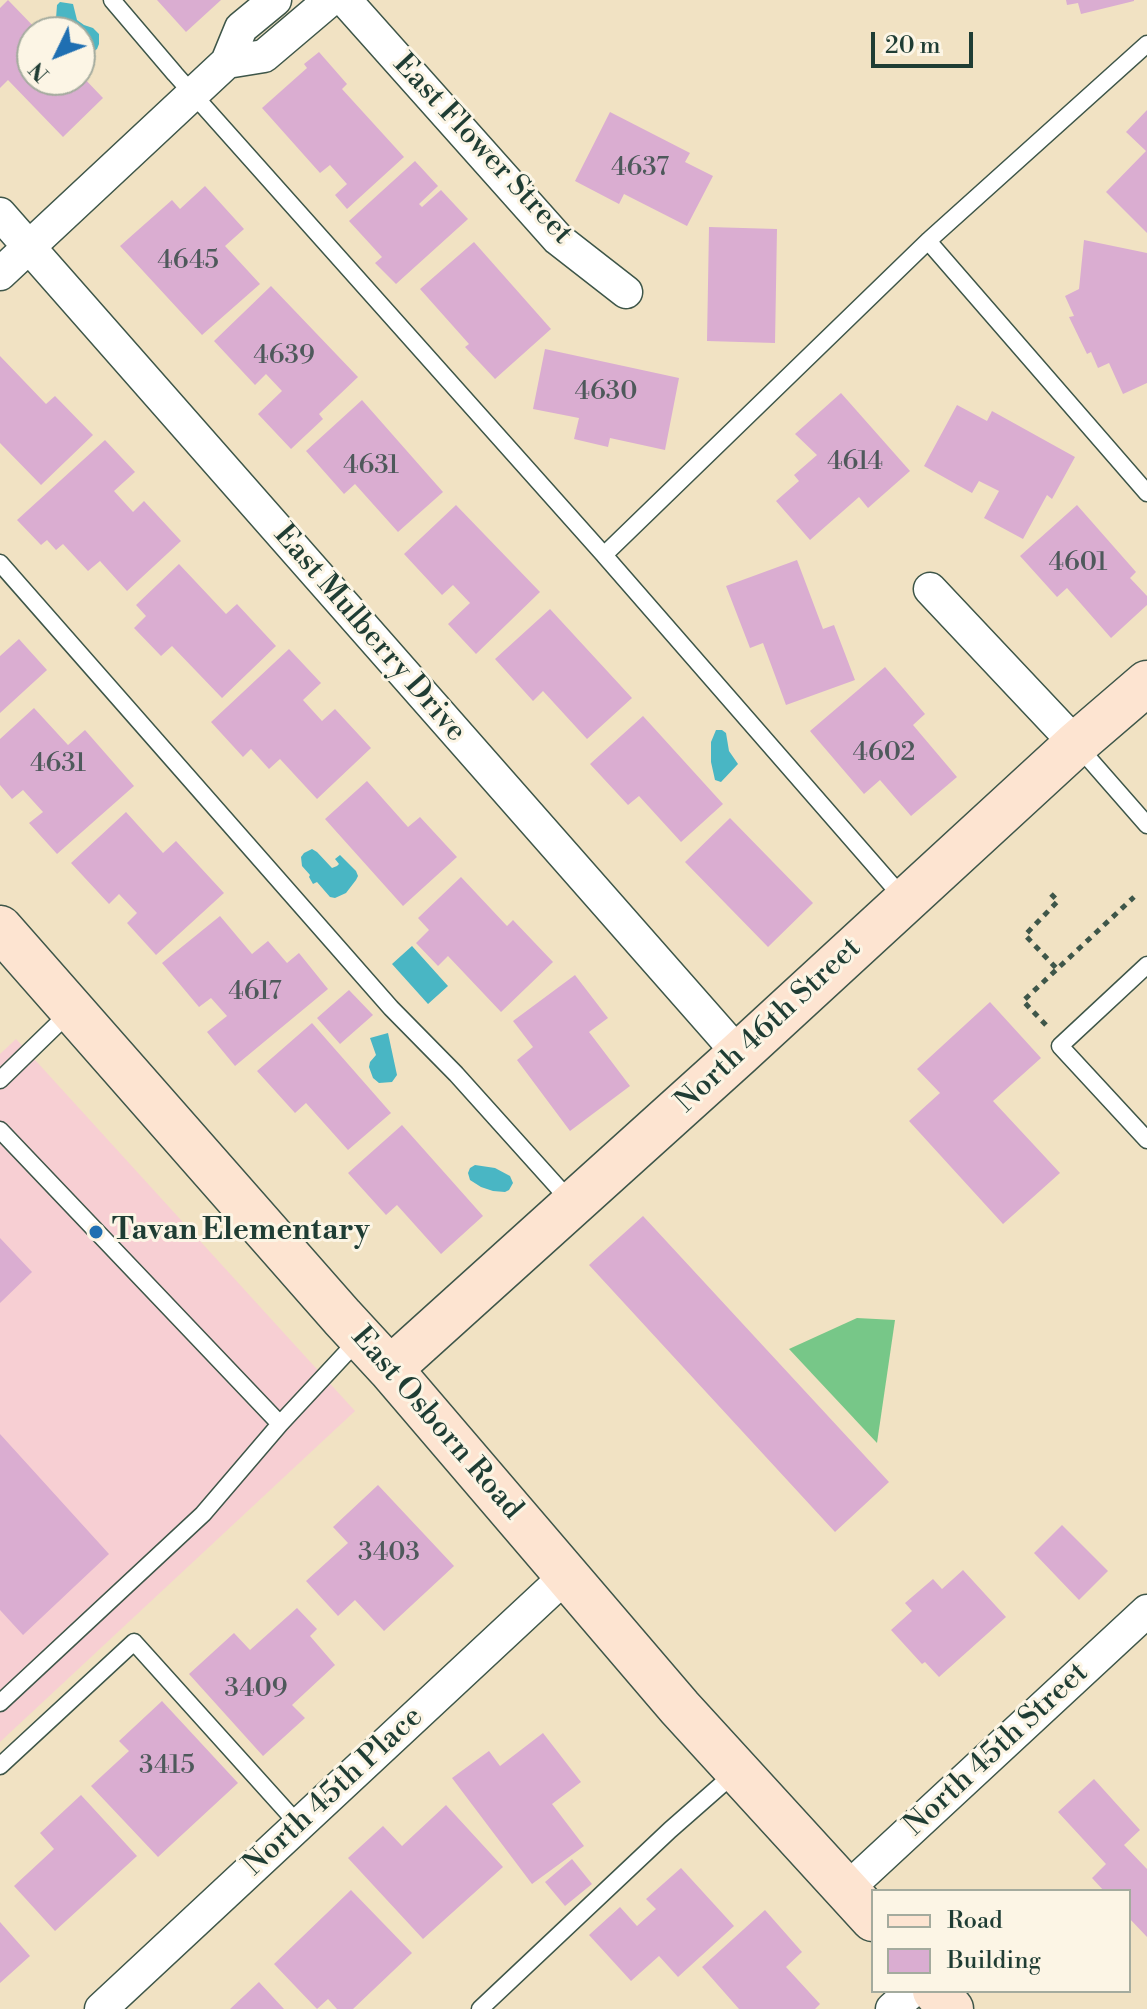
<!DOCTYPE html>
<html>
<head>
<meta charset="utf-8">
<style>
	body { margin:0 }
	#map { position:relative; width:1147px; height:2009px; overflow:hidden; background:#f1e2c3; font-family:"Libre Bodoni",serif }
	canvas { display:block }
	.legend { position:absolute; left:871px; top:1889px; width:260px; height:104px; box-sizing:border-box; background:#fcf5e5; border:2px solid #a4ab9e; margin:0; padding:10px 14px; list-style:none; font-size:24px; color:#1f3d34 }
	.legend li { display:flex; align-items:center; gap:16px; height:40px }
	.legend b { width:40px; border:2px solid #a4ab9e }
	.north { position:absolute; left:16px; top:16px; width:80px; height:80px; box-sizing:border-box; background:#fcf5e5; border:2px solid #a4ab9e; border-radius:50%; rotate:227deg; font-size:22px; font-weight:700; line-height:32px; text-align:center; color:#1f3d34 }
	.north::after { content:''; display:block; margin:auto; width:28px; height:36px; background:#1f6fb2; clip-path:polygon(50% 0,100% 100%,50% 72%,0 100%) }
	.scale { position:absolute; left:871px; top:32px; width:102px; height:36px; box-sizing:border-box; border:4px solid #1f3d34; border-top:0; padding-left:10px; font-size:24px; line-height:28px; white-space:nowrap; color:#1f3d34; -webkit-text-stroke:6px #fcf5e5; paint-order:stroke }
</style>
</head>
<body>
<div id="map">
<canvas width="1147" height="2009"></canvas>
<ul class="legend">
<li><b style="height:10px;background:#fde4d1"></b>Road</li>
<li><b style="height:22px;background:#daadd1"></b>Building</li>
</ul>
<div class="north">N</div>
<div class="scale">20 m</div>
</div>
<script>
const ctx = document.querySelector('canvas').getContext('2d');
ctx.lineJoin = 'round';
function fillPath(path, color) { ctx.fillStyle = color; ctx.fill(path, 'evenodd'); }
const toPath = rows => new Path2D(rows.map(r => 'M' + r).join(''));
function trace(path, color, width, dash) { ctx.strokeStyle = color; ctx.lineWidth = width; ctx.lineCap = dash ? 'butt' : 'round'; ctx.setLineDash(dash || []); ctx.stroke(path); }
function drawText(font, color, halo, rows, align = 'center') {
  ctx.font = font + ' "Libre Bodoni",serif'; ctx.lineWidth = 6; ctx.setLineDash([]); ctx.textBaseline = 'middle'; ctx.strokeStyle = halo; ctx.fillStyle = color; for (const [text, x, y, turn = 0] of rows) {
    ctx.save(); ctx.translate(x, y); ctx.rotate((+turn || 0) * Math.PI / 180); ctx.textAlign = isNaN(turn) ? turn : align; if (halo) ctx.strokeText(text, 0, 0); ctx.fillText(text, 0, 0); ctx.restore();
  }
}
const built = toPath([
	[16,1039,355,1411,0,1742,0,1054]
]);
const green = toPath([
	[857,1318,895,1320,877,1443,789,1349]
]);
const water = toPath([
	[60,2,73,4,77,20,84,25,93,28,99,34,99,44,97,49,90,54,84,55,80,53,80,32,55,32,57,5],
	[716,730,722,730,726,733,729,751,738,764,721,782,715,780,711,762,711,742],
	[312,849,317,852,332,868,337,866,339,864,335,859,340,855,356,871,358,876,356,880,346,893,335,898,330,897,317,882,313,884,309,877,310,875,302,866,301,857,304,853],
	[412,946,448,986,428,1004,392,964],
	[388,1033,397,1075,392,1082,379,1083,373,1078,369,1067,370,1062,376,1055,370,1038],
	[475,1165,495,1168,510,1176,513,1183,509,1190,505,1192,493,1191,481,1187,470,1180,468,1173,470,1168]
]);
const building = toPath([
	[8,0,39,32,32,32,32,80,80,80,80,74,103,98,63,137,8,80,0,88,0,8],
	[157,0,221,0,186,32],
	[1066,0,1134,0,1134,1,1081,14,1078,3,1067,5],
	[319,52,347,84,342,89,404,157,347,209,335,195,347,184,330,165,320,173,262,108,307,68,304,64],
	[1147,110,1147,233,1106,192,1146,151,1126,132],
	[610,112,690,153,685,162,713,176,687,226,624,194,619,204,575,181],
	[415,161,438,186,419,204,422,207,441,190,468,219,396,284,375,263,382,257,349,221],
	[205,186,244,229,225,246,260,284,202,335,120,246,172,200,180,209],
	[709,227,777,229,775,343,707,341],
	[1084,240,1147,253,1147,383,1123,394,1109,363,1098,368,1091,352,1087,354,1069,317,1074,316,1065,296,1079,289],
	[474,242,551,329,495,379,465,347,469,344,420,289],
	[271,286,358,377,319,414,323,419,291,449,258,414,282,391,266,374,255,385,214,341],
	[545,349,679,378,665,450,610,438,608,447,574,439,579,418,533,409],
	[0,356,46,404,55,396,93,435,41,485,0,443],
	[841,393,910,471,868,508,859,497,810,540,776,501,799,481,794,475,817,455,795,434],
	[362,400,443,492,398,532,355,484,344,494,306,451],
	[957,405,987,421,992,411,1075,457,1052,499,1047,495,1023,539,984,518,999,491,979,481,972,493,924,466],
	[105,440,135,472,114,491,133,512,144,501,181,541,127,591,100,561,88,571,63,544,56,550,47,540,41,545,17,520],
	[456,505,540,592,476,654,448,624,470,603,453,585,442,595,404,554],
	[1077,505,1136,572,1130,578,1147,596,1147,605,1111,638,1067,588,1057,597,1020,556],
	[797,560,823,629,834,625,855,680,786,705,763,643,750,648,726,586],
	[179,564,226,614,237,604,276,646,222,698,172,646,161,656,134,628,146,616,136,605],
	[550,609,632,698,587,739,543,691,533,701,495,659],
	[19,639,47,670,0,713,0,656],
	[289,649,321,683,303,700,322,721,335,709,371,748,317,799,280,759,269,769,251,749,243,757,211,722],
	[885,667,925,714,913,725,957,777,911,816,880,780,864,794,810,731],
	[34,708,68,745,85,730,134,786,57,854,29,823,43,812,23,790,12,799,0,785,0,739],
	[643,716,723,804,681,842,639,796,628,805,590,764],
	[367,781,408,827,420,817,457,857,403,906,325,819],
	[126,812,163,853,176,841,224,893,156,955,127,923,137,913,119,894,109,904,71,863],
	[730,818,813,903,768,947,685,862],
	[461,877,507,926,513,920,553,962,501,1012,448,956,438,966,416,943,429,930,418,918],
	[220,916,252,954,268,941,287,963,299,953,328,989,235,1066,207,1032,227,1016,211,998,199,1007,162,963],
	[575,975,608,1018,589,1032,630,1086,570,1131,517,1060,533,1047,513,1021],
	[349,990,373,1015,340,1044,317,1018],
	[990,1002,1041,1058,993,1101,1060,1173,1003,1224,909,1121,940,1093,917,1069],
	[312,1023,391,1113,348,1150,306,1103,295,1113,257,1071],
	[402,1125,483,1216,441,1254,397,1205,386,1215,348,1173],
	[643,1216,889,1482,835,1532,589,1265],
	[0,1238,32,1272,0,1303],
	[0,1434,109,1554,23,1635,0,1610],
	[378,1485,454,1566,384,1631,355,1600,338,1616,306,1581,348,1543,333,1527],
	[1062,1525,1108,1571,1079,1600,1034,1553],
	[963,1570,1006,1617,939,1677,925,1662,922,1664,891,1630,912,1611,905,1603,933,1579,942,1589],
	[297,1608,317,1629,310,1636,335,1665,292,1705,305,1718,263,1756,189,1674,234,1633,250,1650],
	[162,1701,238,1783,158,1857,91,1786,129,1751,119,1741],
	[543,1733,581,1782,552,1804,584,1846,532,1884,452,1778,489,1751,500,1766],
	[1094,1779,1140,1830,1124,1845,1147,1869,1147,1937,1129,1918,1129,1891,1104,1891,1092,1878,1106,1864,1058,1812],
	[81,1795,137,1856,55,1931,14,1886,54,1849,40,1833],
	[446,1805,503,1867,423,1939,348,1858,383,1826,402,1846],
	[572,1859,592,1884,565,1906,545,1882],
	[681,1868,734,1926,678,1977,659,1956,631,1981,589,1935,620,1907,637,1926,656,1909,646,1899],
	[351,1890,412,1953,353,2009,337,2009,328,1999,317,2009,274,1964],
	[765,1910,802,1952,786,1967,820,2004,815,2009,739,2009,702,1967],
	[0,1922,30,1956,0,1983],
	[259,1982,284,2009,230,2009]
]);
const path = toPath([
	[1051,894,1058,901,1025,935,1057,969],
	[1046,1025,1023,1001,1134,897]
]);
const lane = toPath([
	[112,0,175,74,604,555],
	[928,241,1147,493],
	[0,563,391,1008,456,1074,572,1203],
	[1077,745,1147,825],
	[904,899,604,555,928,241,1147,44],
	[1147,965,1060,1046,1147,1140],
	[0,1080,71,1011],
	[0,1130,280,1424],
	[0,1703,203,1514,280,1424,360,1338],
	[0,1766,134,1642,298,1824],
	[480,2009,670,1830,736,1772]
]);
const street = toPath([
	[345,0,558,239,626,292],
	[227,62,264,56,330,0],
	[0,214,739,1054],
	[0,274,227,62,241,28,275,0],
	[930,589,1076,744],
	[847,1889,1147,1611],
	[101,2009,567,1575],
	[892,2009,912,1991]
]);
const secondary = toPath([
	[0,928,342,1317,390,1369,680,1708,873,1919],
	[390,1369,739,1054,1076,744,1147,683],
	[935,1991,951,2009]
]);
const markers = [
	[96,1232,8,"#1f6fb2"]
];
const numberNames = [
	["4637",640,169],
	["4645",188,262],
	["4639",284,357],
	["4630",606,393],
	["4614",855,463],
	["4631",371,467],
	["4601",1078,564],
	["4602",884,754],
	["4631",58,765],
	["4617",255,993],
	["3403",389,1554],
	["3409",256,1690],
	["3415",167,1767]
];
const streetNames = [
	["East Flower Street",482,150,47],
	["East Mulberry Drive",369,634,49],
	["North 46th Street",769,1026,-43],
	["East Osborn Road",436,1424,49],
	["North 45th Street",997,1750,-43],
	["North 45th Place",334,1792,-43]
];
const poiNames = [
	["Tavan Elementary",112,1232]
];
fillPath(built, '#f7cfd3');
fillPath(green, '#77c788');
fillPath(water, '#49b6c4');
fillPath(building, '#daadd1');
trace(lane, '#3e5649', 19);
trace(street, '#3e5649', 35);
trace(secondary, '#3e5649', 47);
trace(path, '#3e5649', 5, [6, 6]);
trace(lane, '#fff', 16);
trace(street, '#fff', 32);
trace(secondary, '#fde4d1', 44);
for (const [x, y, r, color] of markers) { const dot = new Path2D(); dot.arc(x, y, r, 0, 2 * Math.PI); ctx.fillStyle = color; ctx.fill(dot); trace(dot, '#fcf5e5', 3); }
drawText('26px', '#4e595b', null, numberNames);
drawText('30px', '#1f3d34', '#fcf5e5', streetNames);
drawText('bold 30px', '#1f3d34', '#fcf5e5', poiNames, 'left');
</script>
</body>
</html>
